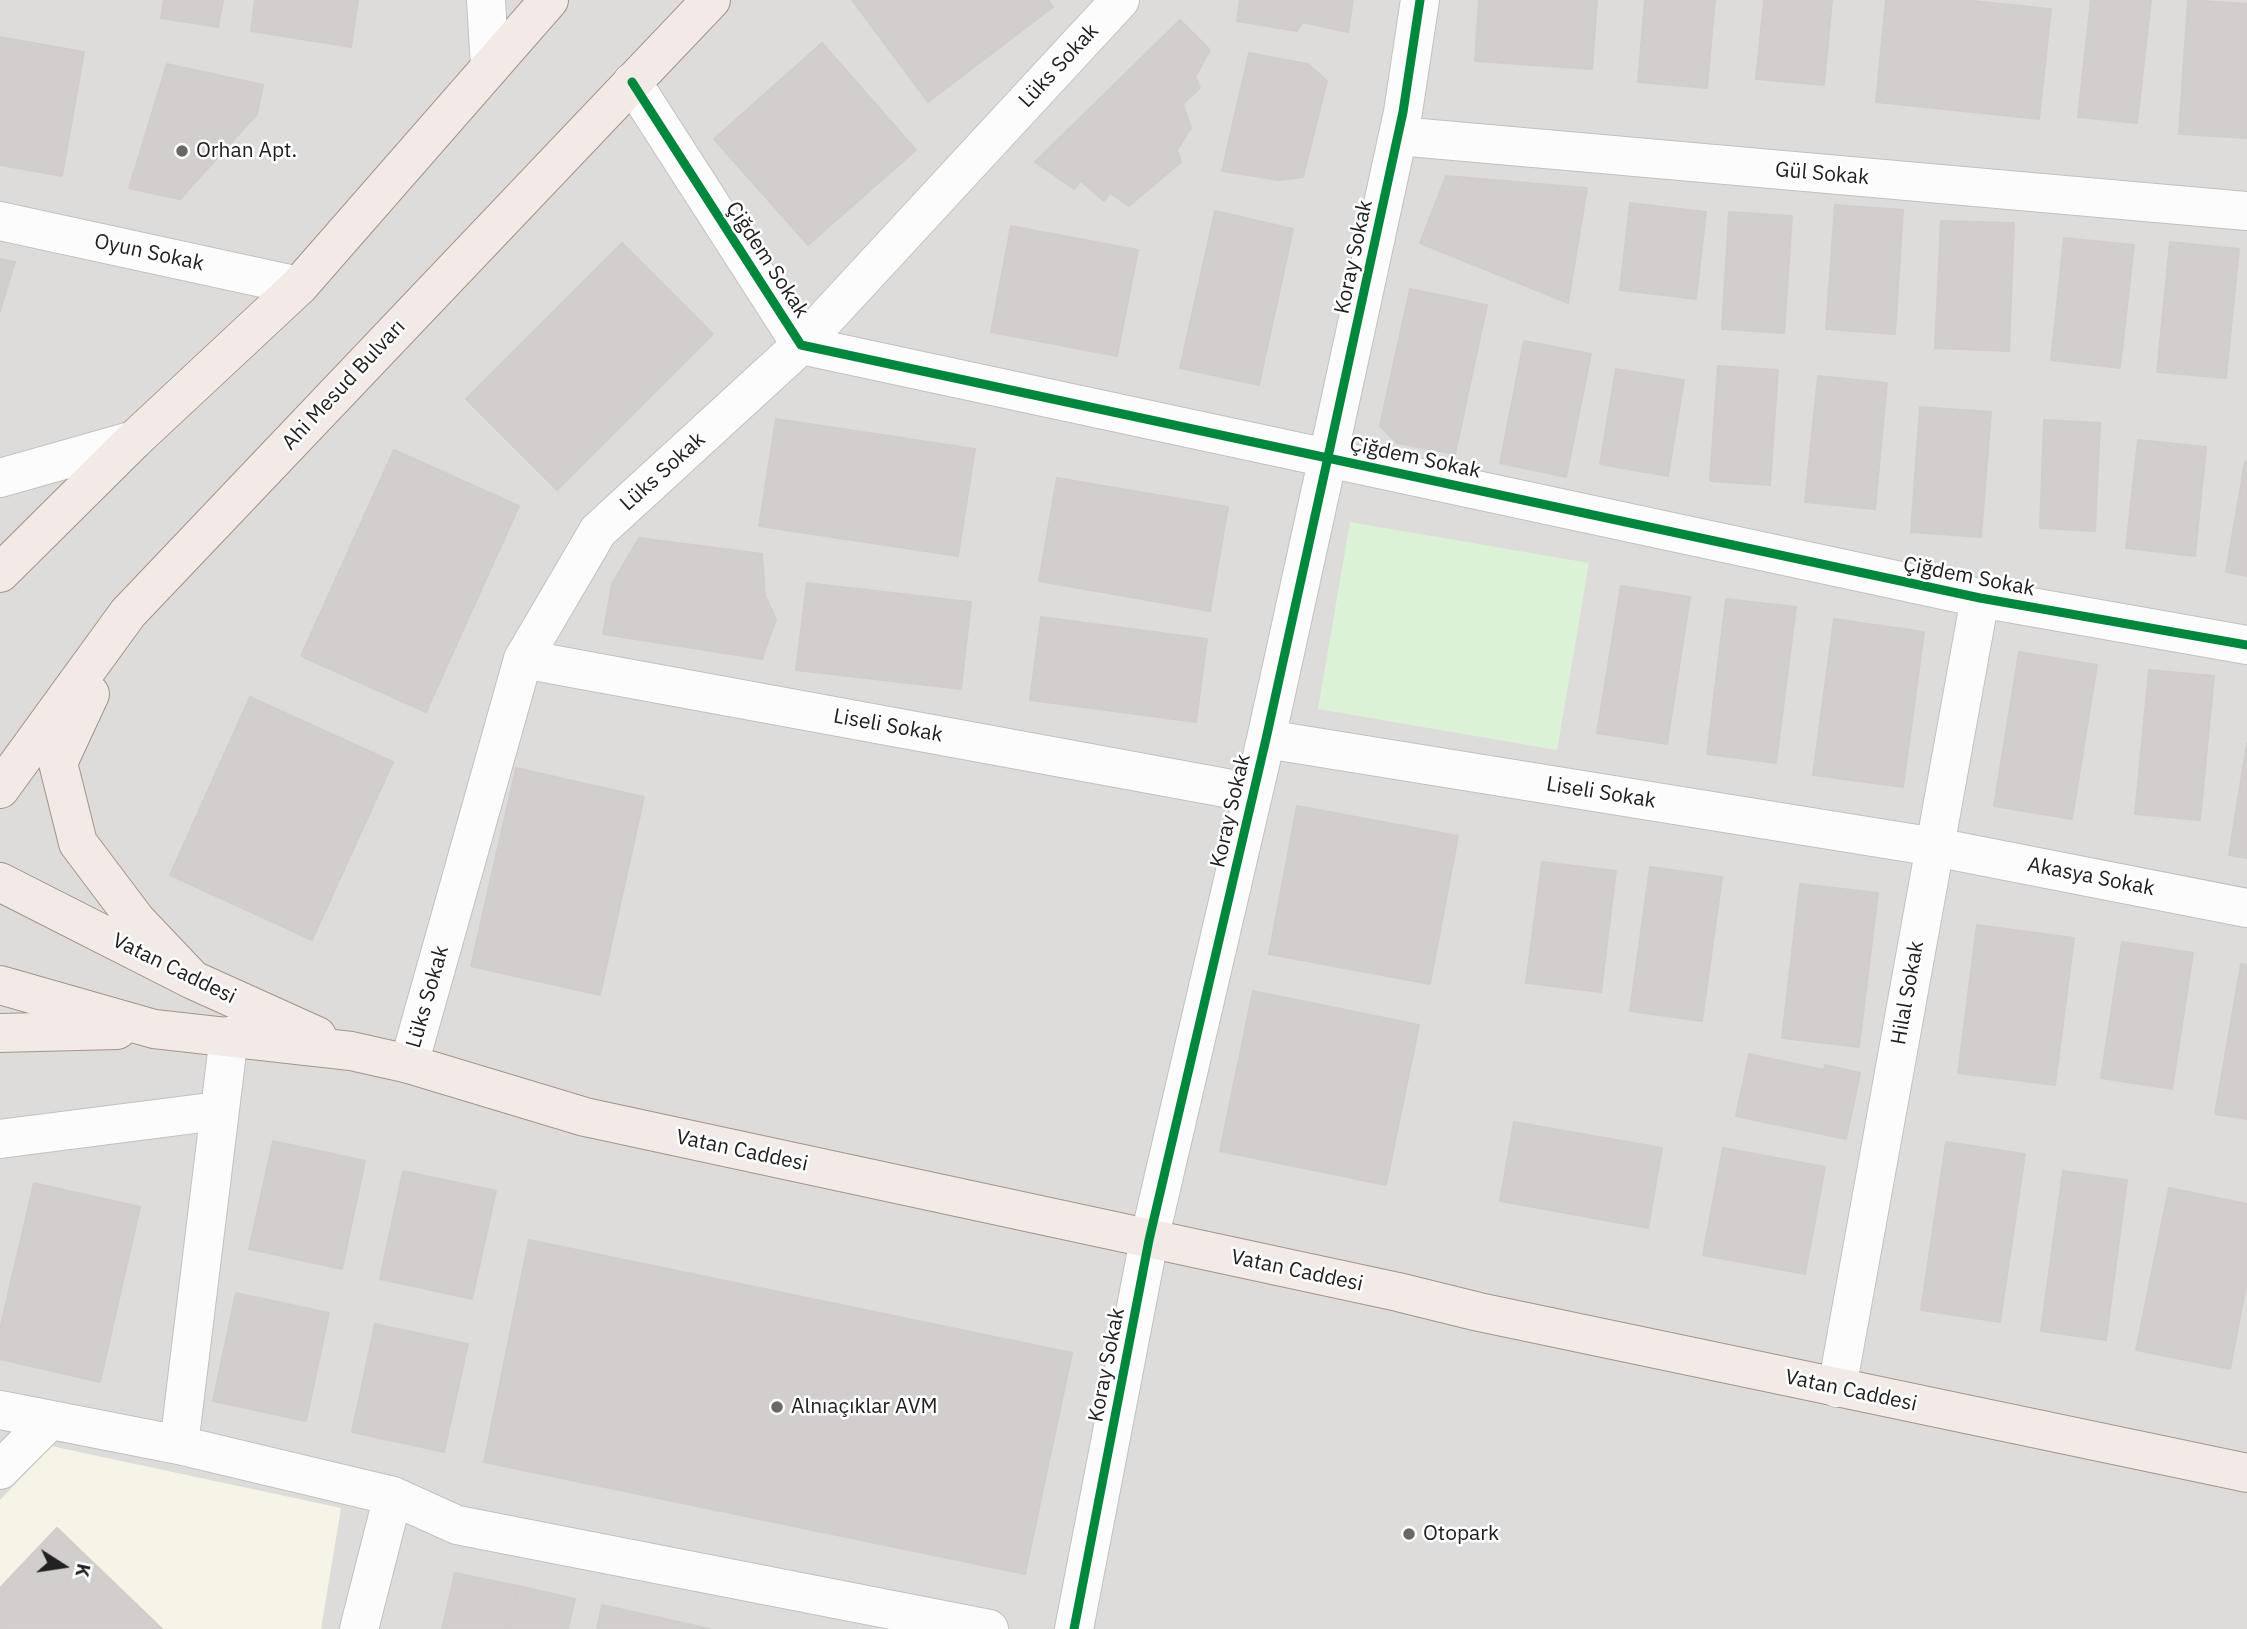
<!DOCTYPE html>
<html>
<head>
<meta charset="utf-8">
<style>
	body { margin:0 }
	#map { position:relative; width:2247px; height:1629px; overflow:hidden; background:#eeecea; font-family:"IBM Plex Sans",sans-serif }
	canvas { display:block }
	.north { position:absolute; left:28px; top:1531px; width:70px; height:70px; -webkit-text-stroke:5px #fff; paint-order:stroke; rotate:102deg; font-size:19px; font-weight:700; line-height:28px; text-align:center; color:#212121 }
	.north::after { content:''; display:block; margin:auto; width:24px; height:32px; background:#212121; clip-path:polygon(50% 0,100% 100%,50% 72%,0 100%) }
</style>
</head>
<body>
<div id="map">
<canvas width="2247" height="1629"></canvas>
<div class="north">K</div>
</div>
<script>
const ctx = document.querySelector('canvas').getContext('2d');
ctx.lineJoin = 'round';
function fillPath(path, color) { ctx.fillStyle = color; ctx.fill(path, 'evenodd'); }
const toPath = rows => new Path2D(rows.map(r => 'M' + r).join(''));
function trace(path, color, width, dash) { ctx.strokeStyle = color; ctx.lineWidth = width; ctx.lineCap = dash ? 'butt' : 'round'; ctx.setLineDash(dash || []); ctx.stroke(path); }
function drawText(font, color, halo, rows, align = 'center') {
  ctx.font = font + ' "IBM Plex Sans",sans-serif'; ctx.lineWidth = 5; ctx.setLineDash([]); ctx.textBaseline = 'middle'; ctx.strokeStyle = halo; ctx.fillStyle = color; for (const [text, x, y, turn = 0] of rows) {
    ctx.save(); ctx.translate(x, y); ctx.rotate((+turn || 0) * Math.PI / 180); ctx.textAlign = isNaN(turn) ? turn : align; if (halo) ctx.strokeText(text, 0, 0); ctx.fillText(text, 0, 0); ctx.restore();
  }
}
const residential = toPath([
	[0,0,2247,0,2247,1629,0,1629]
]);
const education = toPath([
	[51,1446,341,1508,321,1629,0,1629,0,1500]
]);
const religious = toPath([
	[1233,1341,1653,1439,1609,1629,1166,1629]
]);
const park = toPath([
	[1350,522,1589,563,1557,750,1318,709]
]);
const building = toPath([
	[164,0,223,0,218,27,161,18,164,0],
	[255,0,358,0,351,47,251,31,255,0],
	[852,0,1048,0,1053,7,928,102,852,0],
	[1240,0,1353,0,1348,32,1302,22,1297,31,1237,21,1240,0],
	[1479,0,1597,0,1592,69,1475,61,1479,0],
	[1645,0,1715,0,1707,88,1638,82,1645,0],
	[1764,0,1832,0,1824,85,1756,79,1764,0],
	[1886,0,1963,0,2051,9,2039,119,1876,102,1886,0],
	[2091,0,2151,0,2137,123,2078,117,2091,0],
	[2188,0,2247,4,2247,138,2179,134,2188,0],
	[1180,20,1210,50,1195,77,1200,88,1183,104,1191,128,1177,150,1181,162,1129,206,1110,193,1104,201,1081,181,1074,189,1035,162,1180,20],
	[0,37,84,52,62,176,0,165,0,37],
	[822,43,916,150,808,245,714,139,822,43],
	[1249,53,1308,64,1327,81,1303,177,1279,180,1222,171,1249,53],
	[167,64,263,85,257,114,180,199,129,188,167,64],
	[1446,176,1587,188,1568,303,1420,243,1446,176],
	[1630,203,1706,212,1696,299,1620,290,1630,203],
	[1835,205,1903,210,1895,334,1826,329,1835,205],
	[1215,211,1293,229,1259,385,1180,368,1215,211],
	[1729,212,1792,216,1784,333,1722,329,1729,212],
	[1941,221,2014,223,2009,351,1935,348,1941,221],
	[1011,226,1138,250,1117,356,991,332,1011,226],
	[2064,238,2134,245,2120,368,2051,360,2064,238],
	[2170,242,2239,249,2226,378,2157,372,2170,242],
	[622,243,713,334,557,490,466,399,622,243],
	[0,259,15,262,0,311,0,259],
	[1410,289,1487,305,1455,454,1397,443,1380,426,1410,289],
	[1524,341,1591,354,1566,477,1500,463,1524,341],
	[1718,366,1778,370,1770,485,1710,481,1718,366],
	[1616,369,1684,380,1668,476,1600,464,1616,369],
	[1818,376,1887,383,1875,509,1805,502,1818,376],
	[1920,407,1991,412,1981,537,1911,532,1920,407],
	[776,419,975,449,958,556,759,526,776,419],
	[2044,420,2100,423,2095,531,2040,528,2044,420],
	[2138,440,2206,447,2195,556,2126,548,2138,440],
	[394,450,519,506,426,712,301,656,394,450],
	[2245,462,2247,463,2247,576,2226,572,2245,462],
	[1057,478,1228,507,1210,611,1039,581,1057,478],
	[639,538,762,554,765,596,776,619,762,659,603,634,612,584,639,538],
	[807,583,971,602,961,689,796,670,807,583],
	[1621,586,1690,597,1667,744,1597,733,1621,586],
	[1726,599,1796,607,1776,763,1707,754,1726,599],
	[1041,617,1207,639,1196,722,1030,700,1041,617],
	[1834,619,1924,632,1903,787,1813,775,1834,619],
	[2019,652,2097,665,2072,819,1994,806,2019,652],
	[2149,670,2214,676,2200,820,2135,814,2149,670],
	[250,697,393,762,312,940,170,875,250,697],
	[2247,743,2247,858,2229,855,2247,743],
	[516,768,644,797,600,995,471,966,516,768],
	[1297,806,1458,836,1430,984,1269,954,1297,806],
	[1542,862,1616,871,1601,992,1526,983,1542,862],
	[1650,867,1722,877,1702,1021,1630,1011,1650,867],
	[1800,884,1878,893,1859,1047,1782,1038,1800,884],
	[1977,925,2074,938,2055,1085,1958,1073,1977,925],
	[2122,942,2193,953,2172,1089,2101,1078,2122,942],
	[2241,964,2247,965,2247,1119,2215,1114,2241,964],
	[1253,991,1419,1025,1386,1185,1220,1151,1253,991],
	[1749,1054,1824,1070,1825,1065,1860,1073,1846,1139,1736,1116,1749,1054],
	[1514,1122,1662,1148,1648,1228,1500,1201,1514,1122],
	[273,1141,365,1161,342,1269,249,1249,273,1141],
	[1946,1142,2025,1154,2000,1322,1921,1310,1946,1142],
	[1723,1148,1825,1167,1805,1274,1703,1255,1723,1148],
	[403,1171,496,1191,472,1299,380,1279,403,1171],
	[2063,1171,2127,1180,2106,1340,2041,1331,2063,1171],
	[34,1183,140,1207,100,1382,0,1359,0,1329,34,1183],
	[2169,1188,2247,1204,2247,1281,2230,1369,2136,1350,2169,1188],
	[529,1240,1072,1353,1025,1574,484,1462,529,1240],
	[236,1293,329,1313,306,1421,213,1401,236,1293],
	[375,1324,468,1344,444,1452,352,1432,375,1324],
	[57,1528,162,1629,0,1629,0,1588,57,1528],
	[455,1573,518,1586,509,1629,442,1629,455,1573],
	[518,1586,575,1599,568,1629,509,1629,518,1586],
	[602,1605,710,1629,597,1629,602,1605]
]);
const minor = toPath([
	[486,0,490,67],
	[632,82,801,345,1980,598,2247,645],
	[1398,136,2247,211],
	[0,221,299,286],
	[0,478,134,440],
	[523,659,1253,793],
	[1266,739,1935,847,2247,908],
	[409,1064,523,659,598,531,801,345,1120,0],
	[0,1139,218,1111],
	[1837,1388,1980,598],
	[0,1410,179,1445,393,1496,457,1525,989,1629],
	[179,1445,229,1036],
	[0,1470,49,1421],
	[359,1629,393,1496],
	[1074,1629,1149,1240,1266,739,1328,457,1403,112,1420,0]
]);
const major = toPath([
	[0,573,134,440,299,286,549,0],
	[90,694,58,763,78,843,136,920,193,980],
	[0,789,128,613,711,0],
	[0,882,193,980,317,1036],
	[0,985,154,1029,351,1051,409,1064,585,1117,1398,1292,1479,1312,2247,1473],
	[0,1033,117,1030]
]);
const cycleway = toPath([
	[632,82,801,345,1980,598,2247,645],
	[1074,1629,1149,1240,1266,739,1328,457,1403,112,1420,0]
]);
const markers = [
	[182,151,7,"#696867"],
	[777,1407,7,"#696867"],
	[1409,1534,7,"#696867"]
];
const streetNames = [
	["Lüks Sokak",1059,66,-47],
	["Gül Sokak",1822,174,5],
	["Oyun Sokak",149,253,12],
	["Koray Sokak",1354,257,-78],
	["Çiğdem Sokak",767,260,57],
	["Ahi Mesud Bulvarı",344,385,-47],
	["Çiğdem Sokak",1415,458,12],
	["Lüks Sokak",663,472,-42],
	["Çiğdem Sokak",1969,577,11],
	["Liseli Sokak",888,726,10],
	["Liseli Sokak",1601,793,9],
	["Koray Sokak",1231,811,-77],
	["Akasya Sokak",2091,877,11],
	["Vatan Caddesi",174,969,26],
	["Hilal Sokak",1908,993,-80],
	["Lüks Sokak",428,997,-74],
	["Vatan Caddesi",742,1151,12],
	["Vatan Caddesi",1297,1271,12],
	["Koray Sokak",1107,1365,-79],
	["Vatan Caddesi",1851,1391,12]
];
const poiNames = [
	["Orhan Apt.",196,151],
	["Alnıaçıklar AVM",791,1407],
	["Otopark",1423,1534]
];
fillPath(residential, '#dedcdb');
fillPath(education, '#f6f3e7');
fillPath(religious, '#dddcdb');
fillPath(park, '#dcf2d7');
fillPath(building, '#d1cecd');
trace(building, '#d1cdcb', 2);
trace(minor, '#c2c1c0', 40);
trace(major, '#a49487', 40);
trace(minor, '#fcfcfc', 38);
trace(major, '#f1eae7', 38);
trace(cycleway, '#00873e', 9);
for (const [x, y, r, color] of markers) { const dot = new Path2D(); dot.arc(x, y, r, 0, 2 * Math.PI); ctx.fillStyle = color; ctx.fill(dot); trace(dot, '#fff', 2.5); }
drawText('21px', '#212121', '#fff', streetNames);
drawText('21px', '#212121', '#fff', poiNames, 'left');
</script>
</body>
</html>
